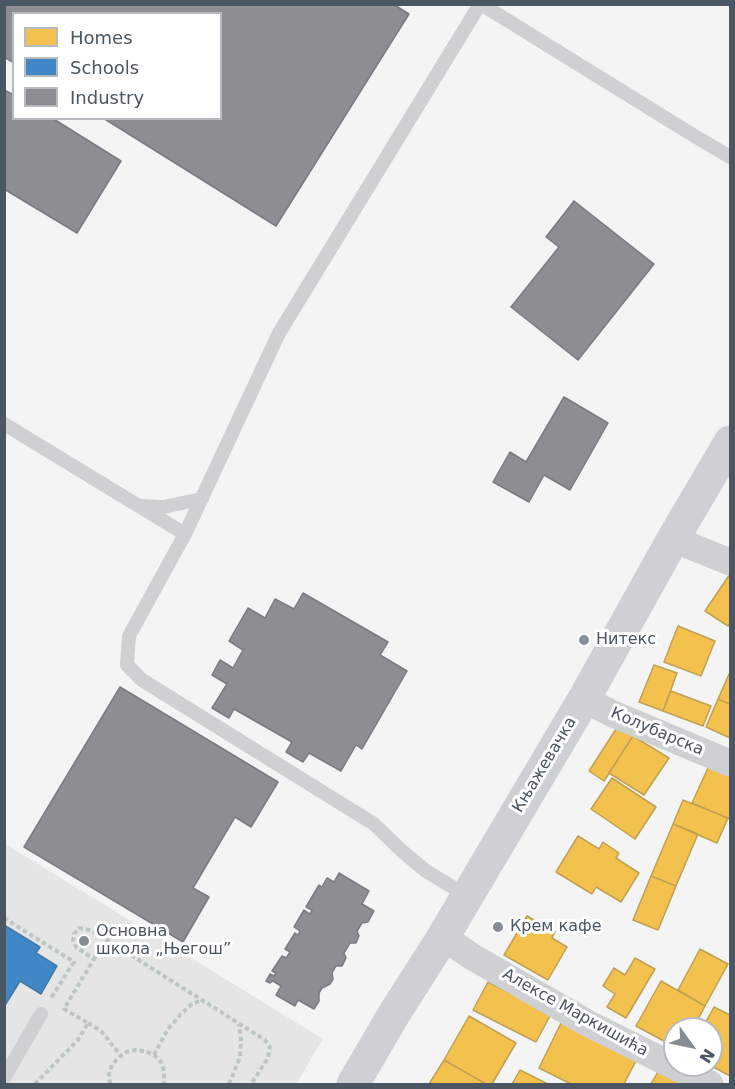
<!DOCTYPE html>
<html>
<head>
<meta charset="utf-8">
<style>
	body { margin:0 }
	#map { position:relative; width:735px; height:1089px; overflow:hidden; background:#f4f4f4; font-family:"DejaVu Sans",sans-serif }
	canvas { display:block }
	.frame { position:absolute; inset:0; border:6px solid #4a5661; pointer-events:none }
	.legend { position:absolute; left:12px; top:12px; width:210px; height:108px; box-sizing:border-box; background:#fff; border:2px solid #b7bbc0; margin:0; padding:8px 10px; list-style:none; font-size:18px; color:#4a5661 }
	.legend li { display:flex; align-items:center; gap:12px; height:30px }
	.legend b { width:30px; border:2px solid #b7bbc0 }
	.north { position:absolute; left:663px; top:1017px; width:60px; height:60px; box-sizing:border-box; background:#fff; border:2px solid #b7bbc0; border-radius:50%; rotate:123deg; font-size:16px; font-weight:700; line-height:24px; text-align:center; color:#4a5661 }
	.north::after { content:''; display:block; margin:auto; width:21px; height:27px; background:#868d94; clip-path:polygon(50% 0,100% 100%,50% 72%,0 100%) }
</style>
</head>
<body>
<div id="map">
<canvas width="735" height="1089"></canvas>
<div class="frame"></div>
<ul class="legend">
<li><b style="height:16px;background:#f2c14e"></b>Homes</li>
<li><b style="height:16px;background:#3f88c5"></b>Schools</li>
<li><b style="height:16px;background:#8d8d92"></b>Industry</li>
</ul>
<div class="north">N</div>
</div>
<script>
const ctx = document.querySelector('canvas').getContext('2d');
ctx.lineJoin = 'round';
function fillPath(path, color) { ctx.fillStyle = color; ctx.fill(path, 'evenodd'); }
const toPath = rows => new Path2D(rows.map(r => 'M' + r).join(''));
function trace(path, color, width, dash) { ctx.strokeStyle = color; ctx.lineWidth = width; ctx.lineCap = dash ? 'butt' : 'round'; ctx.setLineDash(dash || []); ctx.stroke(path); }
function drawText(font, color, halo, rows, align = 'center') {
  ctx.font = font + ' "DejaVu Sans",sans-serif'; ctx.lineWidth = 6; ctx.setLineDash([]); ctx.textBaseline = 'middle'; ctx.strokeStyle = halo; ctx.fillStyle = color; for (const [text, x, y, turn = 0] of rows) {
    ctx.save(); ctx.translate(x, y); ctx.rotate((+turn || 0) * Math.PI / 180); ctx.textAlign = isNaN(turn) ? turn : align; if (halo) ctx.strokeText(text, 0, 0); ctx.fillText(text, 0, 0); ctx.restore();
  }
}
const education = toPath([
	[4,843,323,1039,296,1084,5,1084]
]);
const homes = toPath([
	[730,574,730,623,728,626,705,611,730,574],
	[678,626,715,641,701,676,664,662,678,626],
	[654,665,677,673,663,711,639,702,654,665],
	[730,672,730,704,718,699,730,672],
	[671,691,711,706,703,726,663,711,671,691],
	[718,699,730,704,730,738,706,727,718,699],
	[618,726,633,736,604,781,589,771,618,726],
	[633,736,669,758,644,795,609,773,633,736],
	[712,759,730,767,730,819,692,803,712,759],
	[612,778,656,807,635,839,591,809,612,778],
	[683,800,728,818,717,843,673,824,683,800],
	[673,824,698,834,676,886,651,876,673,824],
	[578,836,599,849,603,842,619,853,616,858,639,873,621,902,596,887,592,894,556,872,578,836],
	[651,876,676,886,658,930,633,920,651,876],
	[527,916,555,932,552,938,567,947,548,980,504,955,527,916],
	[700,949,728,964,705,1006,678,990,700,949],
	[635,958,655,969,626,1018,607,1007,615,994,603,986,614,968,625,975,635,958],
	[661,981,705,1006,693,1029,675,1029,675,1047,636,1026,661,981],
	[488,982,551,1014,536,1042,473,1010,488,982],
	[714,1007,730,1015,730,1076,710,1065,711,1029,702,1029,714,1007],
	[469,1016,516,1043,492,1084,486,1084,444,1060,469,1016],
	[562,1021,637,1059,624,1084,571,1084,539,1068,562,1021],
	[444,1060,486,1084,429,1084,444,1060],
	[660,1068,688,1084,651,1084,660,1068],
	[520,1070,548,1084,512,1084,520,1070]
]);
const schools = toPath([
	[4,925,40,947,36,953,57,966,41,994,20,981,4,1007,4,925]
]);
const industry = toPath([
	[4,4,393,4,409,14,276,226,103,118,220,118,220,14,14,14,14,63,4,57,4,4],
	[4,90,14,95,14,118,52,118,121,161,77,233,4,189,4,90],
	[574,201,654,264,578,360,511,307,559,247,546,237,574,201],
	[564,397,608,423,570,490,544,475,529,502,493,482,510,452,526,462,564,397],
	[303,593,388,642,380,655,407,671,362,749,356,745,341,771,309,753,303,762,286,752,292,742,234,709,229,718,212,708,227,684,212,675,220,660,233,668,243,650,229,641,248,608,265,618,275,599,294,609,303,593],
	[120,687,278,782,251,827,235,817,193,888,209,897,183,942,24,847,120,687],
	[339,873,369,891,362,904,374,911,368,922,362,923,357,931,359,936,356,943,350,943,344,953,346,958,342,966,336,966,332,973,333,979,330,984,322,988,319,993,319,1001,314,1009,298,1000,295,1006,276,995,281,986,273,981,270,983,266,981,270,974,274,976,276,973,272,971,282,956,286,958,290,952,285,949,295,933,298,935,300,931,294,927,304,910,310,914,312,910,306,907,319,885,322,887,327,878,334,882,339,873]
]);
const path = toPath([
	[4,918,74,962,51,998],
	[94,959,106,940],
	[88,1023,102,1032,121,1056],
	[154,1055,168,1029,181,1014,193,1003,202,1001],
	[35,1084,78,1040,88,1023,64,1009,94,959,76,947,73,941,74,934,79,928,86,929,96,933,265,1040,270,1047,268,1058,251,1084],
	[110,1084,109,1074,112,1065,118,1058,126,1052,136,1050,145,1051,154,1055,161,1062,164,1071,164,1084],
	[229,1084,240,1057,241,1039,239,1024]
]);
const lane = toPath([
	[481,4,688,132,730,157],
	[4,424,185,534],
	[141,506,163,507,202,499],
	[467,896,426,871,403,852,374,824,142,680,127,665,129,636,185,534,279,333,480,4],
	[4,1078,41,1014]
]);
const street = toPath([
	[673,539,730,562],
	[584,699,613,714,730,763],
	[443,937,471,956,589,1024,710,1084]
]);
const secondary = toPath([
	[353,1084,394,1014,443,937,584,699,673,539,730,442]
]);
const markers = [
	[584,640,6,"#868d94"],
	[498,927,6,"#868d94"],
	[84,941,6,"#868d94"]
];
const poiNames = [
	["Нитекс",596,640],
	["Крем кафе",510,927],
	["Основна",96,932],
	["школа „Његош”",96,950]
];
const streetNames = [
	["Колубарска",657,732,23],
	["Књажевачка",545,765,-59],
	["Алексе Маркишића",575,1013,29]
];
fillPath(education, '#e6e5e6');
fillPath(homes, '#f2c14e');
trace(homes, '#c0a154', 1.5);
fillPath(schools, '#3f88c5');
trace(schools, '#4279a7', 1.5);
fillPath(industry, '#8d8d92');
trace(industry, '#797c83', 1.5);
trace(path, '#bcc7c4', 4, [4.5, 3]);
trace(lane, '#ced0d2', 14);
trace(street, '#ced0d2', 27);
trace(secondary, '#ced0d4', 33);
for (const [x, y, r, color] of markers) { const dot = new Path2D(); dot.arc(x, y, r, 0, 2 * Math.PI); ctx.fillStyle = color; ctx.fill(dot); trace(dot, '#fff', 2); }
drawText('16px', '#4a5661', '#fff', poiNames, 'left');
drawText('16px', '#4a5661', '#fff', streetNames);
</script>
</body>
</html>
